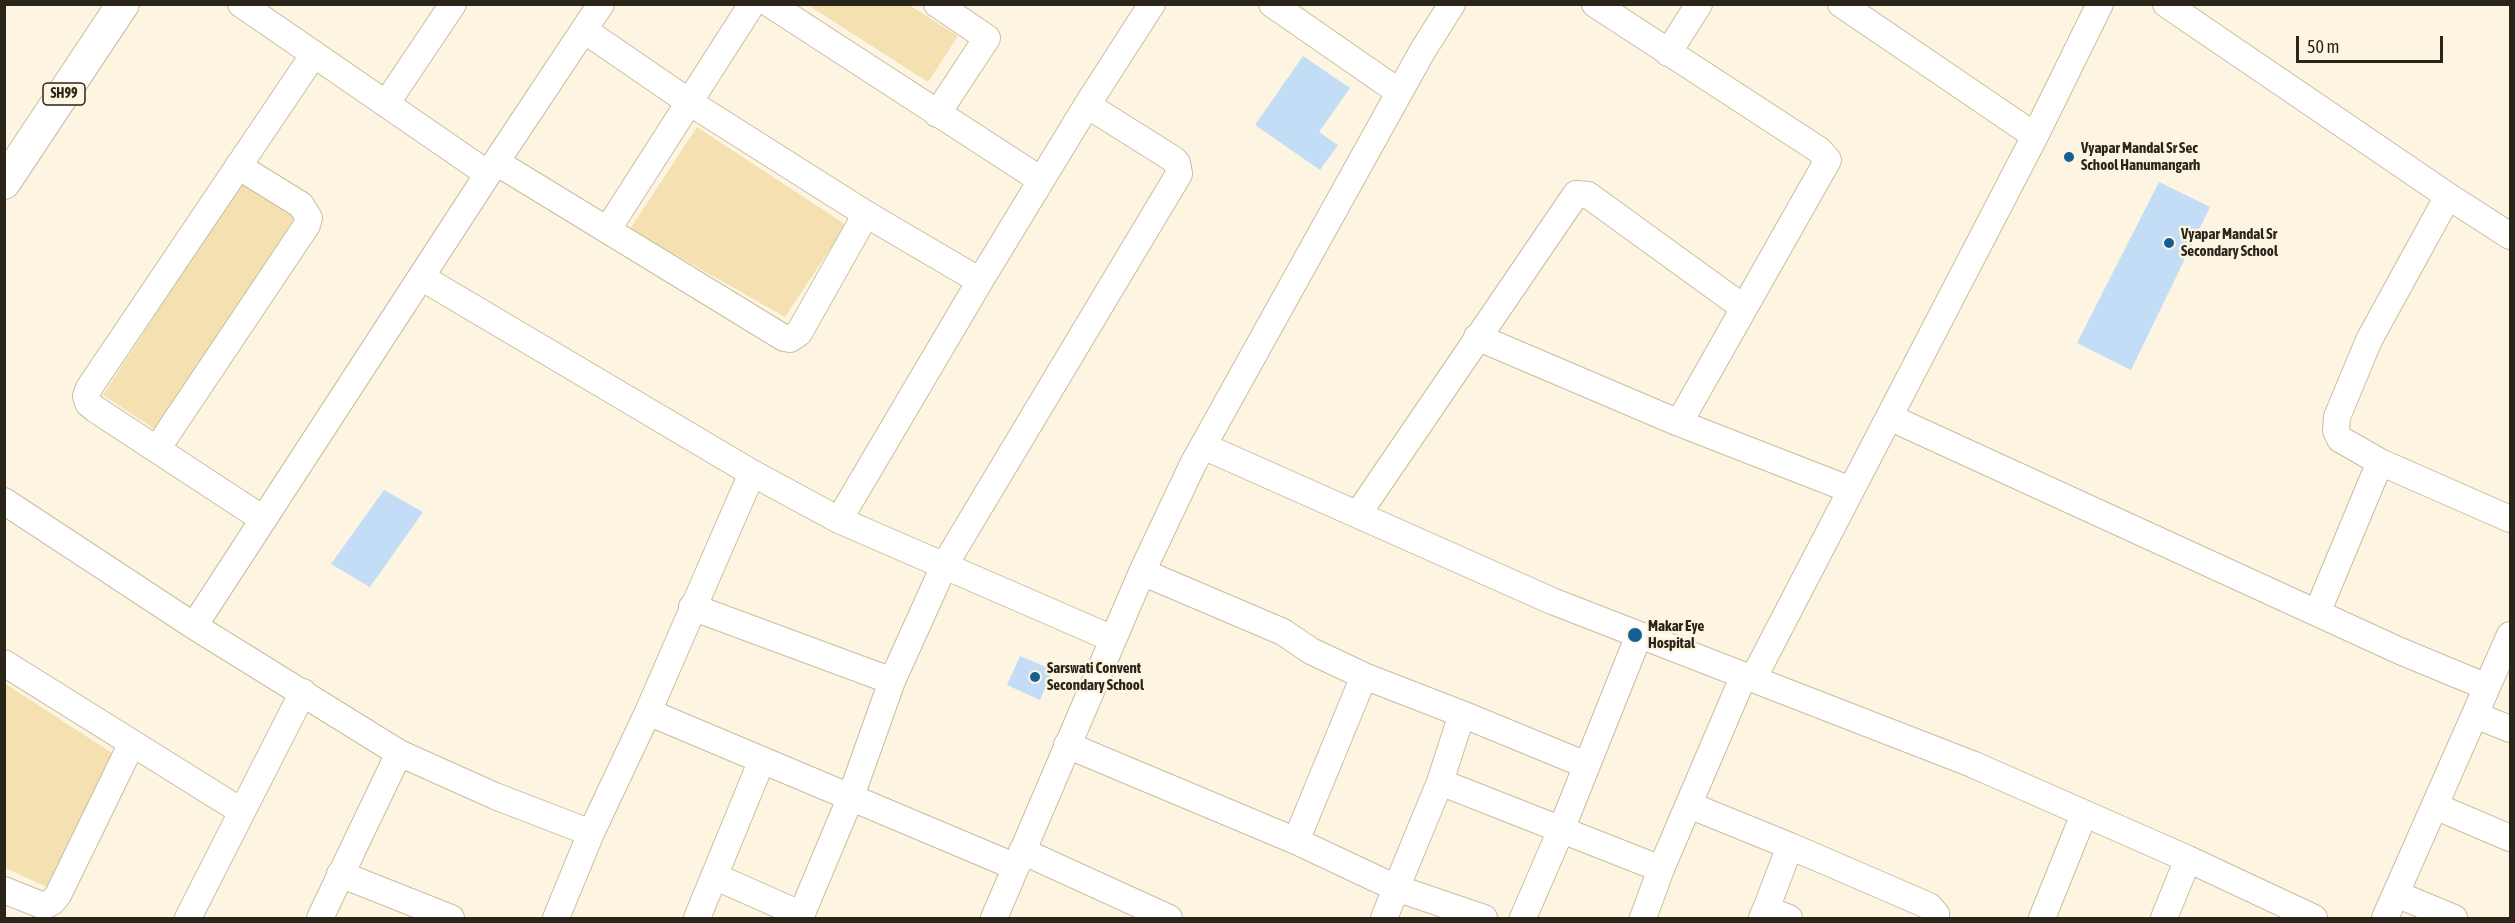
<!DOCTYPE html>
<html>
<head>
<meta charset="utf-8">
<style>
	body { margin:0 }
	#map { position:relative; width:2515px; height:923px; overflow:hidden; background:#fdf5e2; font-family:"Asap Condensed",sans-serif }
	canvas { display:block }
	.frame { position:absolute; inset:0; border:6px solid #2a2519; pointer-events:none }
	.scale { position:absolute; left:2296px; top:36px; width:147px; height:27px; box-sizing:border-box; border:3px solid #2a2519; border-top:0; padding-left:8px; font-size:18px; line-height:21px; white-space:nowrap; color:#2a2519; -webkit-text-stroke:4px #fdf5e2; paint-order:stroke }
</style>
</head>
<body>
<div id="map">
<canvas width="2515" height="923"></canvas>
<div class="frame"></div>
<div class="scale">50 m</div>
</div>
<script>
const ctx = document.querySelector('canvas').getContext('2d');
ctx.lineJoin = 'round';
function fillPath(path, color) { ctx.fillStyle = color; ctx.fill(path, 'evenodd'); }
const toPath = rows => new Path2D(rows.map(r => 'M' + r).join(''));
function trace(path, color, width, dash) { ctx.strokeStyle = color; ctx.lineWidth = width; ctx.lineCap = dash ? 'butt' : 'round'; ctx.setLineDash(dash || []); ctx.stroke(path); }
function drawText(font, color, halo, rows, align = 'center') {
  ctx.font = font + ' "Asap Condensed",sans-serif'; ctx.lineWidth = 5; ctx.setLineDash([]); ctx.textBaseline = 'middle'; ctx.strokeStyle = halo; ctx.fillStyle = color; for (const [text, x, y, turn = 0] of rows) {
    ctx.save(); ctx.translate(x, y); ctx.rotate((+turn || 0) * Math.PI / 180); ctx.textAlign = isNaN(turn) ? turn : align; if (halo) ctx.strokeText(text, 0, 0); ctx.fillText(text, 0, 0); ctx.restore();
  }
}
const green = toPath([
	[808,5,909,5,958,36,928,82],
	[697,127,846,225,785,317,630,229],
	[241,183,295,218,156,430,103,395],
	[4,683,112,753,47,887,5,868]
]);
const building = toPath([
	[1303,56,1350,88,1319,132,1338,145,1320,170,1255,125],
	[2159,182,2210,207,2131,370,2077,343],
	[384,490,423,512,370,587,331,564],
	[1020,656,1053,670,1040,700,1007,685]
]);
const minor = toPath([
	[241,4,488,174],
	[770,4,1041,180],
	[937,4,987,38,937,114],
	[1272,4,1399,92],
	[1595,4,1819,150,1828,160,1679,423],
	[1841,4,2035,136],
	[2166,4,2448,196,2510,236],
	[584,30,689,102,866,214,980,281],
	[1668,53,1699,4],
	[386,104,453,4],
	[496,162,784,338,790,339,799,333,866,214],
	[2448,196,2369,340,2337,417,2336,431,2340,439,2380,462,2510,519],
	[608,229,752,4],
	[421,277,752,473,839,520,1113,639],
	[1477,337,1679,423,1851,490],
	[1889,417,2400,651,2487,687],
	[1203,446,1552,601,1972,764,2188,859,2314,918],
	[157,449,307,225,309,218,301,205,238,166],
	[4,501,194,626,399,753,495,796,591,833],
	[1358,514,1576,194,1588,195,1744,308],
	[263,519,95,409,88,403,86,396,89,388,314,54],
	[839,520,980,281,1087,105,1152,4],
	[1142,572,1283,632,1311,651,1364,676,1462,714],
	[692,607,892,681,850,799,800,918],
	[2317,613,2380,462],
	[194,626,488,174,601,4],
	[4,663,241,811],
	[1753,679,2035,136,2100,4],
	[892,681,944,566,1179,174,1177,163,1173,159,1087,105],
	[648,712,1016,867],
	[2475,715,2510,729],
	[1067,745,1296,841,1396,888,1484,918],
	[1440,782,1661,869],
	[1689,805,1790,846,1766,909],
	[2435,806,2510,838],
	[1296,841,1364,676],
	[1790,846,1929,906,1936,914,1934,918],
	[1022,851,1169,918],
	[340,874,451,918],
	[714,876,802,915],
	[4,890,44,906,52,902,58,895,132,743],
	[2396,894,2454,918],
	[188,918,303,692],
	[320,918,399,753],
	[556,918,591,833,648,712,752,473],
	[697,918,762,760],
	[994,918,1142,572,1193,464,1423,50,1452,4],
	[1384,918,1440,782,1462,714,1586,765],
	[1523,918,1561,830,1639,635],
	[1643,918,1661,869,1744,675],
	[1762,918,1766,909,1789,918],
	[2042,918,2084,814],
	[2164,918,2188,859],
	[2385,918,2510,635]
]);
const major = toPath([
	[4,183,123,4]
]);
const markers = [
	[2069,157,6,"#175f93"],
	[2169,243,6,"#175f93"],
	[1635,635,8,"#175f93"],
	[1035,677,6,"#175f93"]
];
const shields = [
	[64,94,42]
];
const shieldNames = [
	["SH99",64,94]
];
const poiNames = [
	["Vyapar Mandal Sr Sec",2081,148],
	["School Hanumangarh",2081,165],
	["Vyapar Mandal Sr",2181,234],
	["Secondary School",2181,251],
	["Makar Eye",1648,626],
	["Hospital",1648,643],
	["Sarswati Convent",1047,668],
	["Secondary School",1047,685]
];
fillPath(green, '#f4e0b1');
fillPath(building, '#c2ddf5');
trace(minor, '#cabd9f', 28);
trace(major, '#cabd9f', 34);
trace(minor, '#fff', 26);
trace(major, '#fff', 32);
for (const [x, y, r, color] of markers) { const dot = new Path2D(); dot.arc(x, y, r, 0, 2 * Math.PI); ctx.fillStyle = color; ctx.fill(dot); trace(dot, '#fdf5e2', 2); }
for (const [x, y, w] of shields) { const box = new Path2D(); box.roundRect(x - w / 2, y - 11, w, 22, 4.5); ctx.fillStyle = '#fdf5e2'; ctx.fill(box); trace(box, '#2a2519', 1.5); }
drawText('bold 14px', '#2a2519', null, shieldNames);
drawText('bold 15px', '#2a2519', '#fdf5e2', poiNames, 'left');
</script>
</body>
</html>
